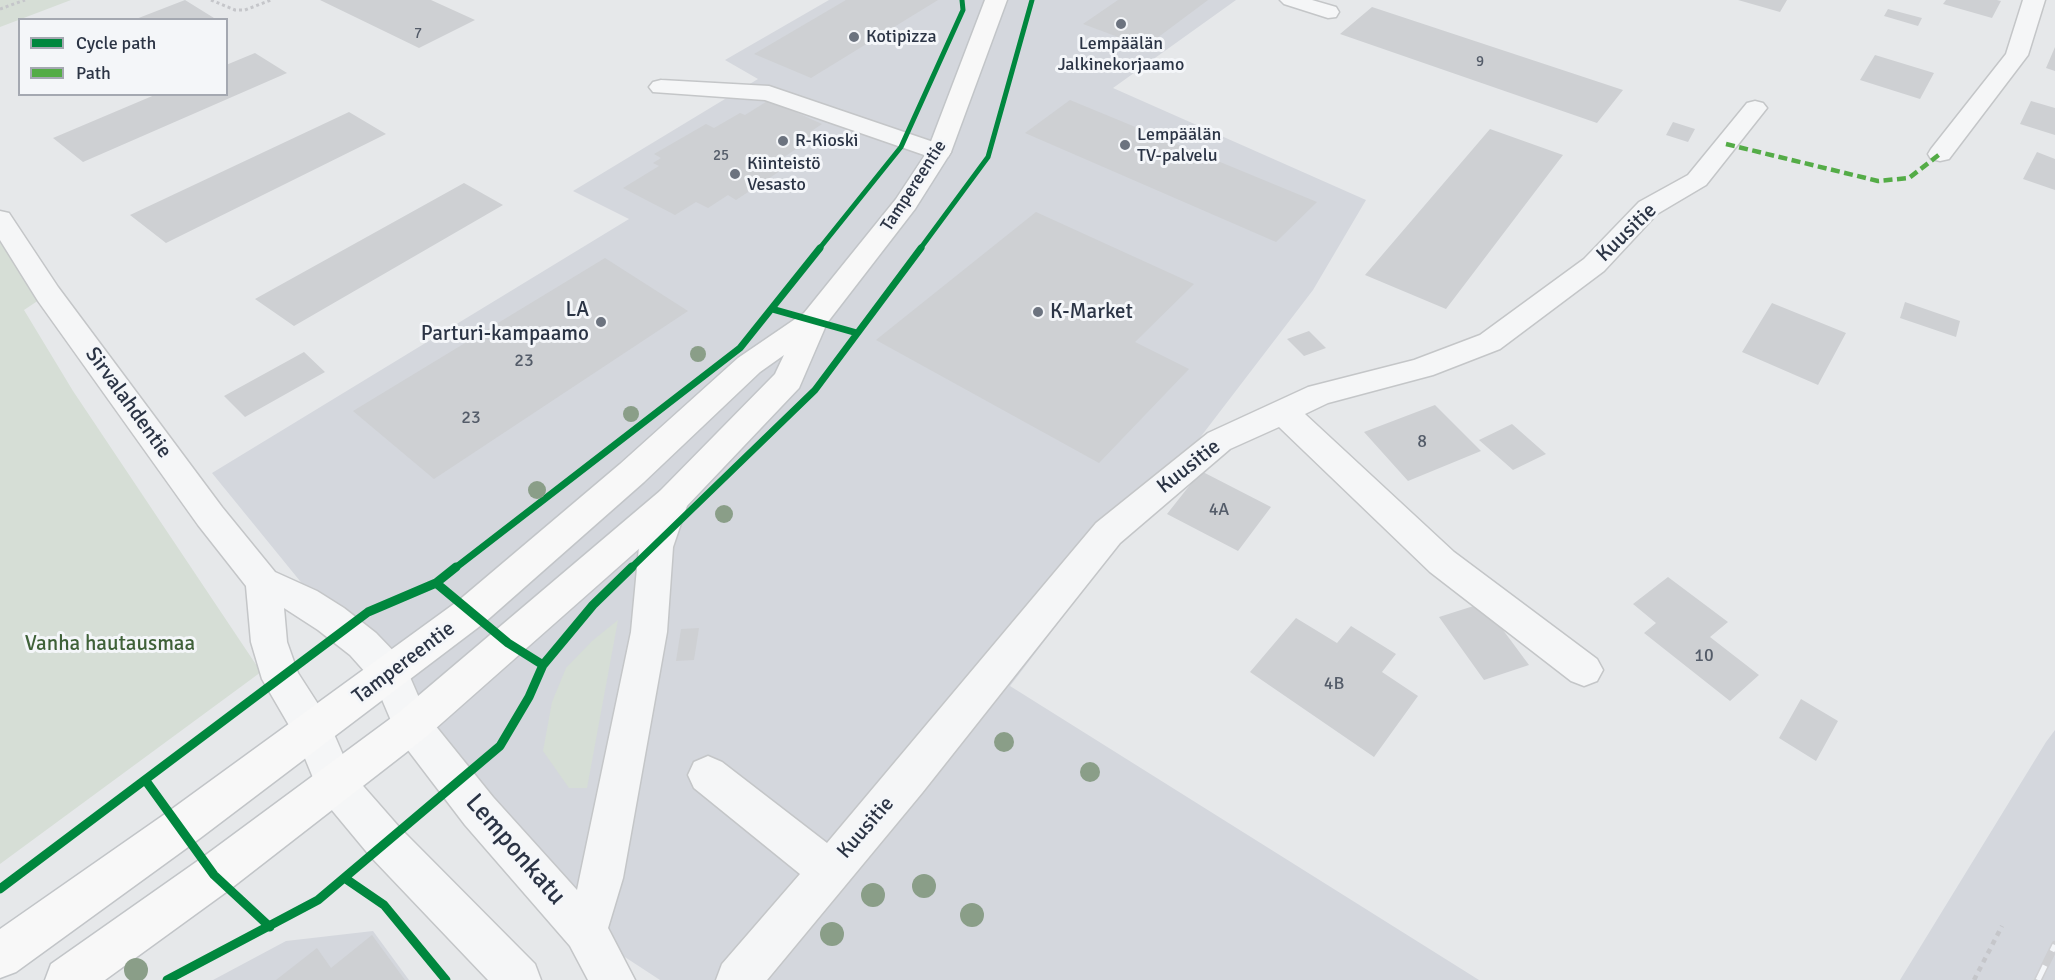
<!DOCTYPE html>
<html>
<head>
<meta charset="utf-8">
<style>
	body { margin:0 }
	#map { position:relative; width:2055px; height:980px; overflow:hidden; background:#e6e8ea; font-family:Signika,sans-serif }
	canvas { display:block }
	.legend { position:absolute; left:18px; top:18px; width:210px; height:78px; box-sizing:border-box; background:#f4f6f9; border:2px solid #a4a8b1; margin:0; padding:8px 10px; list-style:none; font-size:18px; color:#2b3445 }
	.legend li { display:flex; align-items:center; gap:12px; height:30px }
	.legend b { width:30px; border:2px solid #a4a8b1 }
</style>
</head>
<body>
<div id="map">
<canvas width="2055" height="980"></canvas>
<ul class="legend">
<li><b style="height:8px;background:#00873e"></b>Cycle path</li>
<li><b style="height:8px;background:#54ac47"></b>Path</li>
</ul>
</div>
<script>
const ctx = document.querySelector('canvas').getContext('2d');
ctx.lineJoin = 'round';
function fillPath(path, color) { ctx.fillStyle = color; ctx.fill(path, 'evenodd'); }
const toPath = rows => new Path2D(rows.map(r => 'M' + r).join(''));
function trace(path, color, width, dash) { ctx.strokeStyle = color; ctx.lineWidth = width; ctx.lineCap = dash ? 'butt' : 'round'; ctx.setLineDash(dash || []); ctx.stroke(path); }
function drawText(font, color, halo, rows, align = 'center') {
  ctx.font = font + ' Signika,sans-serif'; ctx.lineWidth = 6; ctx.setLineDash([]); ctx.textBaseline = 'middle'; ctx.strokeStyle = halo; ctx.fillStyle = color; for (const [text, x, y, turn = 0] of rows) {
    ctx.save(); ctx.translate(x, y); ctx.rotate((+turn || 0) * Math.PI / 180); ctx.textAlign = isNaN(turn) ? turn : align; if (halo) ctx.strokeText(text, 0, 0); ctx.fillText(text, 0, 0); ctx.restore();
  }
}
const built = toPath([
	[829,0,1236,0,1113,88,1366,200,1313,290,1010,686,1479,980,660,980,585,931,212,473,629,219,573,191,758,79,725,60],
	[2055,730,2055,980,1900,980,2046,742],
	[373,931,409,980,213,980,286,941]
]);
const green = toPath([
	[0,0,71,0,0,27],
	[0,219,48,294,24,310,73,391,261,672,0,864],
	[618,620,587,788,569,788,543,751,552,702,566,668,592,641]
]);
const building = toPath([
	[185,0,214,18,136,20,136,19],
	[320,0,431,0,475,20,419,48],
	[846,0,938,0,811,78,754,54],
	[1118,0,1208,0,1145,47,1083,24],
	[1738,0,1787,0,1780,12],
	[1946,0,1997,0,2001,1,1992,18,1943,4],
	[1372,7,1623,90,1597,123,1340,34],
	[1888,9,1922,18,1918,26,1884,16],
	[2055,47,2055,71,2046,68],
	[255,53,287,73,83,162,53,138,157,94,226,94,226,65],
	[1875,55,1934,73,1920,99,1860,80],
	[769,100,822,124,810,132,817,135,772,165,783,169,736,200,728,195,708,208,696,202,675,215,623,188,659,166,653,163,661,158,654,154,706,124,714,128,740,113,745,115],
	[1070,100,1317,202,1276,242,1025,133],
	[2031,101,2055,108,2055,135,2020,124],
	[349,112,386,134,166,243,130,215],
	[1673,122,1695,129,1688,142,1666,135],
	[1490,129,1563,155,1446,309,1365,275],
	[2037,152,2055,159,2055,190,2023,179],
	[464,183,503,205,294,326,255,299],
	[1036,212,1194,284,1135,342,1189,369,1099,463,876,340],
	[605,258,688,311,434,479,353,411],
	[1905,302,1960,321,1956,337,1900,318],
	[1772,303,1846,333,1818,385,1742,352],
	[1309,331,1326,348,1304,356,1287,339],
	[304,352,325,372,245,417,224,396],
	[1435,405,1481,451,1408,481,1364,432],
	[1512,424,1546,454,1513,470,1479,440],
	[1201,471,1271,507,1238,551,1167,514],
	[1668,577,1728,622,1710,637,1759,675,1730,701,1644,633,1656,623,1633,604],
	[1483,603,1529,665,1484,680,1439,617],
	[1296,618,1337,643,1351,626,1396,654,1382,672,1418,696,1374,757,1250,672],
	[699,628,694,660,676,661,681,629],
	[1801,699,1838,721,1816,761,1779,738],
	[372,935,405,980,276,980,317,948,331,968]
]);
const pathFar1 = toPath([
	[211,0,235,10,245,10,271,0],
	[0,9,25,0]
]);
const path = toPath([
	[1974,980,2002,926]
]);
const minor = toPath([
	[1280,0,1312,0,1336,7,1339,12,1336,17,1328,18,1284,4,1280,0],
	[2023,0,2045,0,2028,55,1949,159,1940,161,1931,159,1928,154,1931,149,2006,54,2023,0],
	[661,80,769,86,948,147,951,152,948,157,939,159,930,157,765,100,653,92,649,87,653,82,661,80],
	[1755,101,1763,103,1767,108,1706,185,1657,214,1604,271,1500,349,1433,375,1328,403,1305,414,1454,552,1597,659,1603,670,1597,681,1584,686,1571,681,1430,572,1279,427,1230,449,1120,543,922,793,767,980,716,980,722,964,800,874,694,788,688,775,694,762,708,756,722,762,827,843,1096,523,1208,433,1308,387,1414,360,1480,335,1584,259,1639,202,1688,175,1747,103,1755,101],
	[0,211,9,213,58,287,222,507,275,572,317,591,344,608,376,633,403,661,426,714,493,797,577,890,631,632,639,547,660,491,672,487,684,491,689,500,673,547,667,632,623,878,608,928,635,980,588,980,570,946,465,825,398,737,375,683,350,655,318,630,284,608,287,642,298,673,327,718,350,771,400,828,535,964,541,980,488,980,370,856,321,797,297,739,262,679,251,642,246,586,198,525,38,301,0,240,0,211]
]);
const major = toPath([
	[985,0,1007,0,951,152,915,209,827,323,799,388,684,509,426,737,229,890,105,980,45,980,51,964,199,860,398,713,660,491,775,374,784,355,760,372,644,482,484,623,195,842,16,972,0,978,0,929,165,814,458,601,620,464,738,358,804,313,896,199,927,152,985,0]
]);
const rail = toPath([
	[2038,980,2055,945]
]);
const quiet = toPath([
	[1726,144,1878,181,1909,178,1940,154]
]);
const cyclewayFar2 = toPath([
	[819,249,901,147,963,10,962,0],
	[920,249,988,157,1032,0]
]);
const cyclewayFar1 = toPath([
	[772,309,857,333],
	[454,569,740,348,820,248],
	[630,569,815,390,921,248]
]);
const cycleway = toPath([
	[436,583,508,643,543,665],
	[146,781,214,875,270,927],
	[346,879,384,905,446,980],
	[0,889,368,612,436,583,456,567],
	[167,980,318,900,500,746,529,697,543,665,593,605,632,567]
]);
const trees = [
	[698,354,8],
	[631,414,8],
	[537,490,9],
	[724,514,9],
	[1004,742,10],
	[1090,772,10],
	[924,886,12],
	[873,895,12],
	[972,915,12],
	[832,934,12],
	[136,970,12]
];
const markers = [
	[1121,24,6,"#6c737f"],
	[854,37,6,"#6c737f"],
	[783,141,6,"#6c737f"],
	[1125,145,6,"#6c737f"],
	[735,174,6,"#6c737f"],
	[1038,312,6,"#6c737f"],
	[601,322,6,"#6c737f"]
];
const farNumbernames = [
	["7",418,34],
	["9",1480,62],
	["25",721,156]
];
const farPoinames = [
	["Kotipizza",866,37],
	["Lempäälän",1121,44,"center"],
	["Jalkinekorjaamo",1121,65,"center"],
	["Lempäälän",1137,135],
	["TV-palvelu",1137,156],
	["R-Kioski",795,141],
	["Kiinteistö",747,164],
	["Vesasto",747,185]
];
const farStreetnames = [
	["Tampereentie",914,186,-57]
];
const numberNames = [
	["23",524,361],
	["23",471,418],
	["8",1422,442],
	["4A",1219,510],
	["10",1704,656],
	["4B",1334,684]
];
const streetNames = [
	["Kuusitie",1627,233,-44],
	["Sirvalahdentie",128,403,54],
	["Kuusitie",1189,467,-38],
	["Tampereentie",404,663,-37],
	["Kuusitie",866,828,-49]
];
const poiNames = [
	["LA",589,310],
	["Parturi-kampaamo",589,334],
	["K-Market",1050,312,"left"]
];
const parkNames = [
	["Vanha hautausmaa",110,644]
];
const nearStreetnames = [
	["Lemponkatu",515,850,49]
];
fillPath(built, '#d4d7dd');
fillPath(green, '#d6ded6');
fillPath(building, '#ced0d3');
trace(minor, '#c4c6c8', 3);
trace(major, '#c2c5c8', 3);
trace(pathFar1, '#c5c6ca', 3, [3, 3]);
trace(path, '#c5c6ca', 4.5, [5, 5]);
fillPath(minor, '#f5f6f7');
fillPath(major, '#f8f8f8');
trace(rail, '#cecfd2', 8);
trace(rail, '#f4f6f9', 5, [16]);
trace(quiet, '#54ac47', 4.5, [9, 4.5]);
trace(cyclewayFar2, '#00873e', 5);
trace(cyclewayFar1, '#00873e', 7);
trace(cycleway, '#00873e', 9);
ctx.fillStyle = '#8a9e88';
for (const [x, y, r] of trees) { ctx.beginPath(); ctx.arc(x, y, r, 0, 2 * Math.PI); ctx.fill(); }
for (const [x, y, r, color] of markers) { const dot = new Path2D(); dot.arc(x, y, r, 0, 2 * Math.PI); ctx.fillStyle = color; ctx.fill(dot); trace(dot, '#f4f6f9', 2); }
drawText('15px', '#545c69', null, farNumbernames);
drawText('18px', '#2b3445', '#f4f6f9', farPoinames, 'left');
drawText('18px', '#2b3445', '#f4f6f9', farStreetnames);
drawText('18px', '#545c69', null, numberNames);
drawText('21px', '#2b3445', '#f4f6f9', streetNames);
drawText('21px', '#2b3445', '#f4f6f9', poiNames, 'right');
drawText('21px', '#3f6138', '#f4f6f9', parkNames);
drawText('26px', '#2b3445', '#f4f6f9', nearStreetnames);
</script>
</body>
</html>
